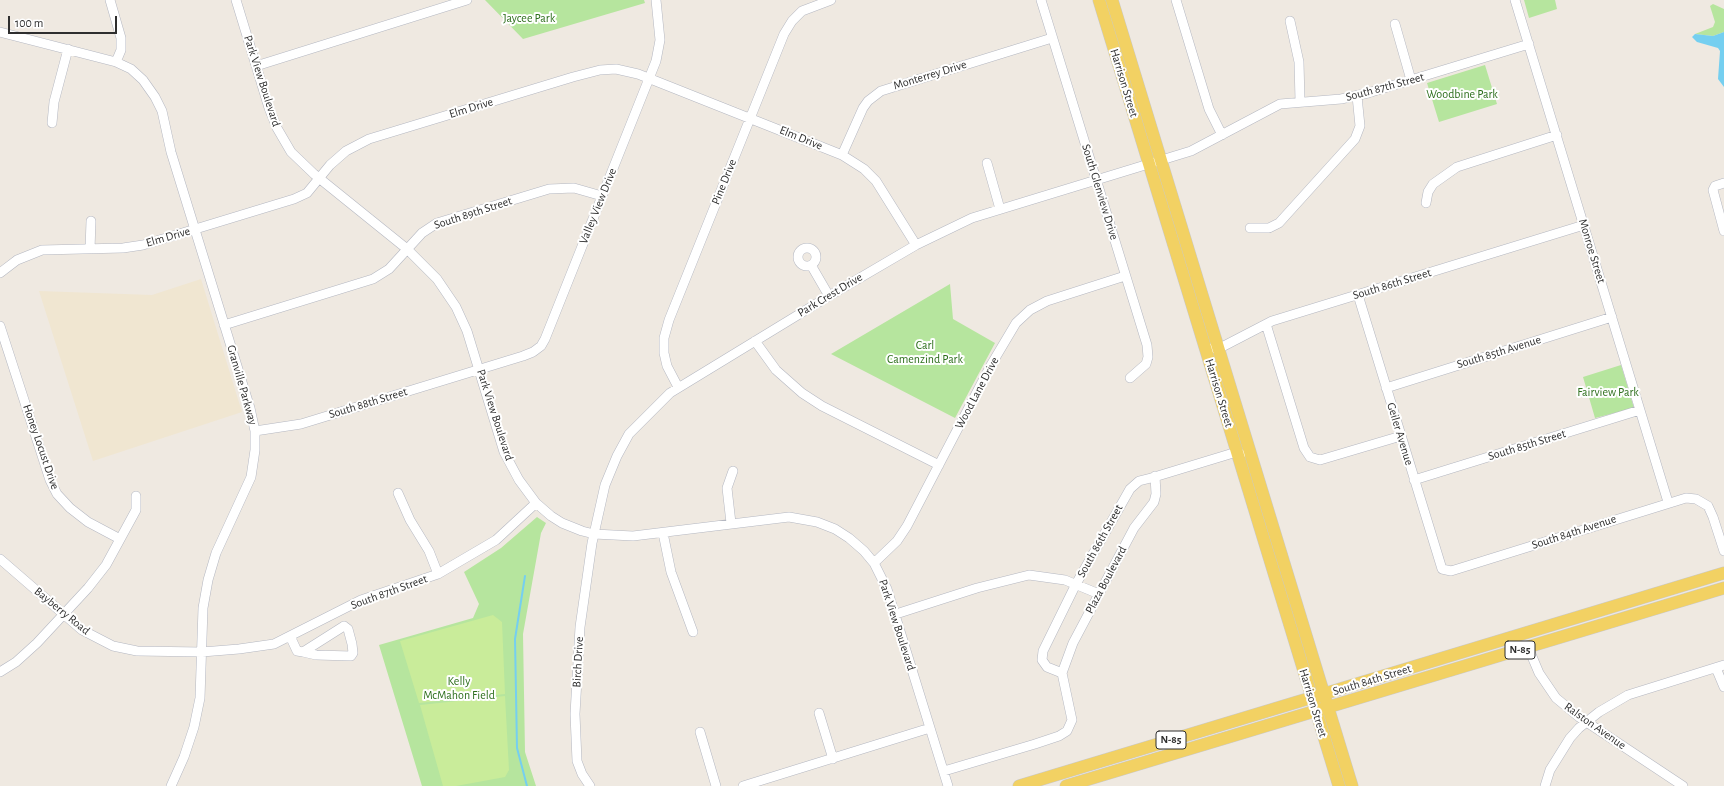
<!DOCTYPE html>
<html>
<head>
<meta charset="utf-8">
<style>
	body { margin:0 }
	#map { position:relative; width:1724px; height:786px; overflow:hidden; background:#efe9e1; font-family:"Alegreya Sans",sans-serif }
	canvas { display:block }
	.scale { position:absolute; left:8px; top:16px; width:109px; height:18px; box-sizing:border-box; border:2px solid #2e2e2e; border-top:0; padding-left:5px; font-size:12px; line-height:14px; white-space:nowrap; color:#2e2e2e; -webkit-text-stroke:3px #fff; paint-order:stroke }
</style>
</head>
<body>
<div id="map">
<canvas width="1724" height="786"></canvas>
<div class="scale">100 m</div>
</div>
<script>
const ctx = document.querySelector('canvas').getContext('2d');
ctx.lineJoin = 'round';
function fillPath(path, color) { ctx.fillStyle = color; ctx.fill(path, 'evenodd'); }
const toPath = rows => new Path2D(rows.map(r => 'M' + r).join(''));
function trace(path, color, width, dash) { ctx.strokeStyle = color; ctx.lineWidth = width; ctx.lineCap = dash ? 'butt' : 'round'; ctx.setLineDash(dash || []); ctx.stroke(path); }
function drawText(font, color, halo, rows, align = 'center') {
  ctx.font = font + ' "Alegreya Sans",sans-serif'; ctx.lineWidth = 4; ctx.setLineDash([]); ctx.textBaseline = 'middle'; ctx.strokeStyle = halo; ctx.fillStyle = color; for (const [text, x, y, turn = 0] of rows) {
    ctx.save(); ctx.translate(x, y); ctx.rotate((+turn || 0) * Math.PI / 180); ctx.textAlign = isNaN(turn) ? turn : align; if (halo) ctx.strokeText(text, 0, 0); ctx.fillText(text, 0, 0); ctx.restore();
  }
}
const education = toPath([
	[201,279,242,412,93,461,39,291,152,295]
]);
const green = toPath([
	[485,0,644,0,645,3,523,39],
	[1524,0,1555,0,1557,9,1529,18],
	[1713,4,1724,9,1724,32,1713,36,1695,34,1713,27,1715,22,1710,6],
	[1485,65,1497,104,1439,122,1427,83],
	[950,284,953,319,995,343,955,418,831,354],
	[1621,365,1634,408,1595,418,1583,377],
	[537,517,546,523,541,533,523,634,525,752,536,786,422,786,379,645,473,618,479,604,464,572,501,548]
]);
const pitch = toPath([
	[493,615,502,622,505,694,419,703,400,641],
	[505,696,509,770,505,777,456,786,443,786,420,705]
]);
const water = toPath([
	[1724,32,1724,87,1718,79,1720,51,1718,48,1697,42,1692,37,1695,34,1713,36]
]);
const stream = toPath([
	[525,576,515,639,517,748,527,786]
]);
const minor = toPath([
	[110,0,121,38,121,50,116,62,131,69,143,80,155,97,162,111,171,152,250,408,255,431,255,450,251,477,216,553,208,580,203,608,200,698,194,727,184,757,171,786],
	[236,0,269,108,277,128,291,152,314,174,407,249,437,279,456,307,467,331,504,452,519,480,536,503,551,516,562,523,582,531,594,534,633,536,789,517,817,522,835,529,849,538,864,551,874,563,887,589,948,786],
	[1041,0,1147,345,1148,357,1146,364,1130,378],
	[1176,0,1209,109,1222,135],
	[1515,0,1668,502],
	[1290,21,1299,62,1300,101],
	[1395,24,1411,80],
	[0,32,116,62],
	[256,66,467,0],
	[52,123,54,102,68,49],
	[842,155,863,108,868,101,881,91,1052,38],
	[987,163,1000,209],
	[1724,183,1715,186,1713,190,1724,231],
	[1426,203,1428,192,1433,184,1457,167,1557,135],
	[1250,228,1269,228,1279,223,1355,139,1360,126,1357,96],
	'798 257a9 9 0 1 1 18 0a9 9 0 1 1-18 0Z',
	[90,249,91,221],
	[811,265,829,296],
	[0,273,17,260,42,250,123,248,143,245,294,199,307,193,330,165,346,151,369,139,573,77,600,70,616,69,638,74,842,155,864,169,876,181,916,245],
	[1358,295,1442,569,1451,571,1686,498,1696,499,1708,506,1713,517,1724,551],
	[1266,324,1304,448,1310,457,1320,460,1401,436],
	[224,325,373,279,389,269,422,233,437,223,549,189,574,188,602,196],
	[0,326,50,480,57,494,70,508,88,522,120,539],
	[755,341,776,370,802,393,822,406,939,465],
	[1212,348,1218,349,1272,321,1584,225],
	[678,387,667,366,664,353,664,338,669,320,784,34,792,21,802,11,831,0],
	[1386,388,1612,317],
	[255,431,301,424,523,356,533,352,541,346,545,339,656,61,660,40,656,0],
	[1414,480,1640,410],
	[398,493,410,520,429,551,438,574],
	[731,523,727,488,733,471],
	[663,533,671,572,693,632],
	[0,559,82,630,113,646,137,651,202,652,239,649,274,644,361,600,438,574,496,540,536,503],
	[874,563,897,541,907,526,991,365,1016,323,1030,310,1047,301,1125,276],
	[896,614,977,588,1029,575,1065,580,1099,594],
	[344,626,348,629,352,644,353,653,351,656,316,655,303,652,344,626],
	[290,636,297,651,303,652],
	[1528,647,1539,673,1556,698,1579,717,1683,786],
	[1716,668,1724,687],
	[0,672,16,662,37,643,88,588,106,565,136,510,136,496],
	[1062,673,1047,667,1042,660,1043,651,1076,584,1130,489,1139,481,1151,478,1230,454,1237,452,1241,454],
	[819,713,833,759],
	[700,732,716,786],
	[944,771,1035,744,1059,736,1067,731,1072,720,1062,673,1073,643,1134,528,1154,502,1156,494,1155,476],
	[590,786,582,774,577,761,575,714,580,627,592,543,605,485,617,456,629,434,670,393,829,296,916,245,972,218,1191,151,1280,104,1341,99,1368,93,1529,44],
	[743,786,930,728],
	[1545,786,1550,770,1570,738,1579,728,1599,712,1628,695,1724,665]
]);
const major = toPath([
	[1099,0,1339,786],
	[1112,0,1352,786],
	[1019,786,1724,573],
	[1066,786,1724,588]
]);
const shields = [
	[1520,650,30],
	[1171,740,30]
];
const shieldNames = [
	["N-85",1520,650],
	["N-85",1171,740]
];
const parkNames = [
	["Jaycee Park",529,18],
	["Woodbine Park",1462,94],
	["Carl",925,345],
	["Camenzind Park",925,359],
	["Fairview Park",1608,392],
	["Kelly",459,681],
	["McMahon Field",459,695]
];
const streetNames = [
	["Monterrey Drive",930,75,-17],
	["Park View Boulevard",262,81,72],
	["Harrison Street",1124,83,73],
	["South 87th Street",1385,87,-15],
	["Elm Drive",471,108,-17],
	["Elm Drive",801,138,22],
	["Pine Drive",724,182,-68],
	["South Glenview Drive",1100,192,73],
	["Valley View Drive",598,206,-68],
	["South 89th Street",473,213,-18],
	["Elm Drive",168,237,-16],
	["Monroe Street",1592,251,73],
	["South 86th Street",1392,284,-17],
	["Park Crest Drive",830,295,-31],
	["South 85th Avenue",1499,352,-17],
	["Granville Parkway",242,385,74],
	["Wood Lane Drive",977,393,-62],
	["Harrison Street",1219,393,73],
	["South 88th Street",368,403,-17],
	["Park View Boulevard",495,415,72],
	["Geiler Avenue",1400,434,73],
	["South 85th Street",1527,445,-17],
	["Honey Locust Drive",41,447,71],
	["South 84th Avenue",1574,532,-18],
	["South 86th Street",1100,541,-61],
	["Plaza Boulevard",1106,580,-62],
	["South 87th Street",389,592,-20],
	["Bayberry Road",62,611,39],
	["Park View Boulevard",897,625,72],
	["Birch Drive",578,662,-87],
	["South 84th Street",1372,680,-17],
	["Harrison Street",1313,703,73],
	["Ralston Avenue",1595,726,35]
];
fillPath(education, '#f0e6d1');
fillPath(green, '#b6e59e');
fillPath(pitch, '#c9ec9a');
fillPath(water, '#75cff0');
trace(stream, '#75cff0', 2);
trace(minor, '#b4b7c1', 10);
trace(major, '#c9c9c9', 13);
trace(minor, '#fff', 9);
trace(major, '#f2d163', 12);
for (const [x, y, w] of shields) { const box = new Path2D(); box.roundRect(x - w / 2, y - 9, w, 18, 3); ctx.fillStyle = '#fff'; ctx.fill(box); trace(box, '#2e2e2e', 1); }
drawText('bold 11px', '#2e2e2e', null, shieldNames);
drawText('12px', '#2c6e1b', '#fff', parkNames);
drawText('12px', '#2e2e2e', '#fff', streetNames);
</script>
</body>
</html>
